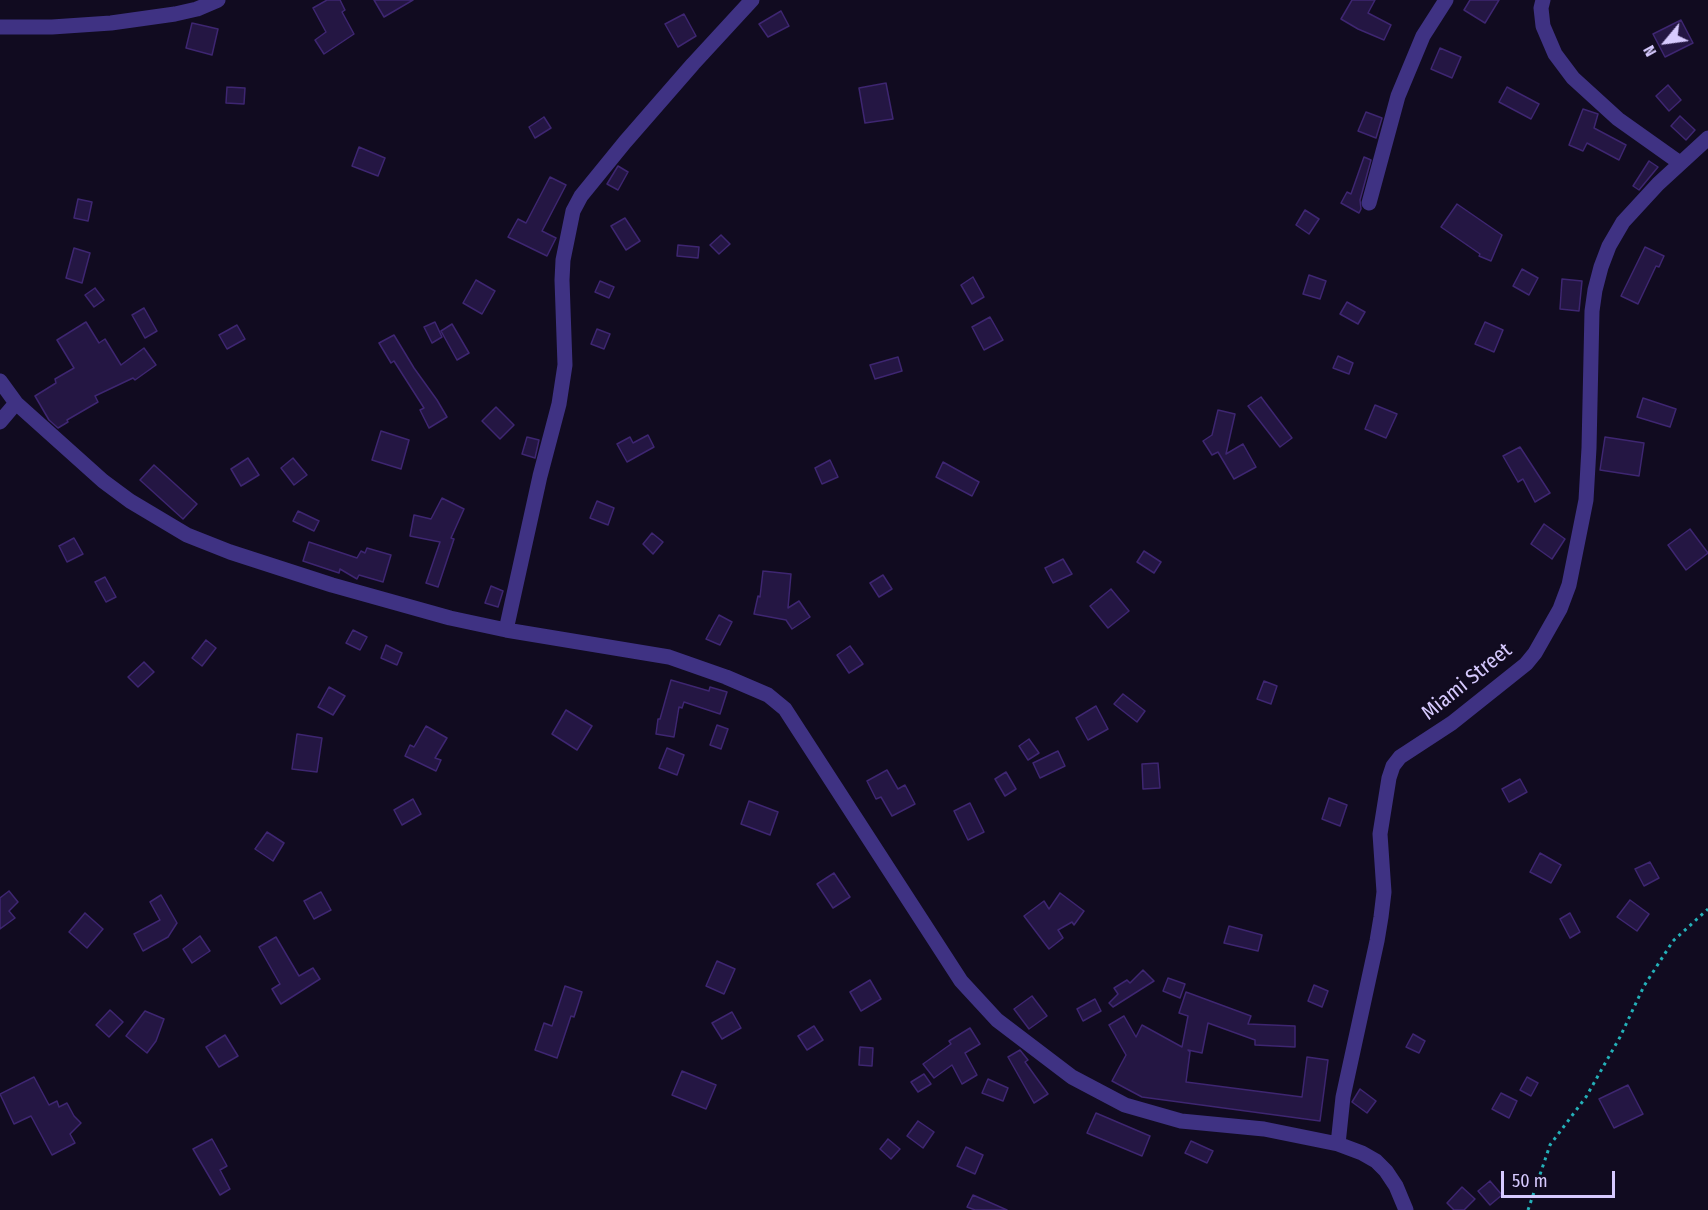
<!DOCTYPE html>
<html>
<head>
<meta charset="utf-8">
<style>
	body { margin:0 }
	#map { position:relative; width:1708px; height:1210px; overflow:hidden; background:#110b20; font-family:"Fira Sans Condensed",sans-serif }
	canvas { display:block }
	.north { position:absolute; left:1636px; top:12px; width:60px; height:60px; -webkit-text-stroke:4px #110b20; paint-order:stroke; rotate:241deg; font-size:16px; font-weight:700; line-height:24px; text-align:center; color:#d7caff }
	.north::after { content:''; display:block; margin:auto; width:21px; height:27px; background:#d7caff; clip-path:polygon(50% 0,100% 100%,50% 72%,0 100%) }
	.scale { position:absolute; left:1501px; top:1171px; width:114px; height:27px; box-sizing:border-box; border:3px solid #d7caff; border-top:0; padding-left:8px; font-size:18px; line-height:21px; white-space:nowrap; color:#d7caff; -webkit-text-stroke:4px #110b20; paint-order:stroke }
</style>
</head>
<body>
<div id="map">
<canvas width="1708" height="1210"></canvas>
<div class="north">N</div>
<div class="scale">50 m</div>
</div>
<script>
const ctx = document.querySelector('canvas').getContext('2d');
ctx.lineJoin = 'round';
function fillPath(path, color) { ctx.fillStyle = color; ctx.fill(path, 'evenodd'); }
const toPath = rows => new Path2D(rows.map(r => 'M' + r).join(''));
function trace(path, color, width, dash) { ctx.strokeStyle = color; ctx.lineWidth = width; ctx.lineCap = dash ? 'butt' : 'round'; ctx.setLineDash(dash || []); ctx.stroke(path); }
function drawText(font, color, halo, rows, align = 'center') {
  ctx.font = font + ' "Fira Sans Condensed",sans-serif'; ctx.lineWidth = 4.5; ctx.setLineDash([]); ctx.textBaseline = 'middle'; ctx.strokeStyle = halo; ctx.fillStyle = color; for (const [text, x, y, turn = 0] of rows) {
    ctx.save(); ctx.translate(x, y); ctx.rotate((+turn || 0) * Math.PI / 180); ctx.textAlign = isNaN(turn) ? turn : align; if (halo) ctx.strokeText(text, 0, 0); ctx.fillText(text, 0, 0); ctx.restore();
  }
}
const building = toPath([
	[327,0,340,0,345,10,342,12,354,34,324,54,315,40,326,32,313,8,327,0],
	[374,0,413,0,384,17,374,0],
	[1352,0,1375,0,1368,13,1391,25,1384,40,1358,29,1341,19,1352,0],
	[1470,0,1499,0,1485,23,1464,10,1470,0],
	[781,11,789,26,768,37,759,24,781,11],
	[684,14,696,36,678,47,665,24,684,14],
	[1681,20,1693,43,1665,57,1653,34,1681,20],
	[192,23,218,29,212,55,186,48,192,23],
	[1440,48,1461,57,1452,78,1431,69,1440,48],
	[886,83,893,119,865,123,859,88,886,83],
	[1668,85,1681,100,1669,111,1656,96,1668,85],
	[227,87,245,88,244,104,226,103,227,87],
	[1507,87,1539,104,1531,119,1499,102,1507,87],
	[1583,109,1598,114,1594,128,1626,145,1619,160,1587,143,1583,151,1569,145,1583,109],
	[1366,112,1382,118,1376,138,1358,131,1366,112],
	[1680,116,1695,130,1686,140,1671,126,1680,116],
	[544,117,551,128,535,138,529,127,544,117],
	[359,147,385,158,378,176,352,166,359,147],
	[1364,157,1371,160,1360,200,1361,209,1359,213,1341,203,1347,192,1351,194,1364,157],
	[1649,161,1658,167,1639,190,1633,186,1649,161],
	[618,166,628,172,618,190,607,184,618,166],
	[550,177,566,185,542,231,556,238,547,256,508,237,518,219,526,223,550,177],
	[78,199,92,202,88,221,74,218,78,199],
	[1457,204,1502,235,1491,261,1479,256,1480,254,1441,227,1457,204],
	[1305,210,1319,219,1309,234,1296,225,1305,210],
	[625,218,640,241,626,250,611,226,625,218],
	[721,235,730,244,719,254,710,245,721,235],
	[678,245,699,247,698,258,677,256,678,245],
	[1645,247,1664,256,1659,267,1656,266,1638,304,1621,296,1645,247],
	[74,248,90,253,82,283,66,278,74,248],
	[1522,269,1538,278,1529,295,1513,286,1522,269],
	[1309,275,1326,281,1320,299,1303,294,1309,275],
	[973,277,984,297,972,304,961,285,973,277],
	[1562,279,1582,281,1579,311,1560,309,1562,279],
	[476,280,495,291,482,314,463,303,476,280],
	[600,281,614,287,609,298,595,292,600,281],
	[95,288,104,300,94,307,85,295,95,288],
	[1347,302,1365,312,1358,324,1340,314,1347,302],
	[144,308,157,331,145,338,132,315,144,308],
	[990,317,1003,340,984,350,972,327,990,317],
	[86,322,99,343,105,339,121,365,144,348,156,365,135,380,133,378,95,396,98,402,67,420,68,422,58,428,49,420,35,396,56,383,55,379,74,368,57,340,86,322],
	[435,322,442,337,432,343,424,327,435,322],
	[1485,322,1503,330,1494,352,1475,344,1485,322],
	[452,324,469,353,457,360,441,331,452,324],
	[237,325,245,339,227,349,219,335,237,325],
	[597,329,610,334,604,349,591,344,597,329],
	[394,335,414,368,437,400,447,417,429,428,420,410,424,408,394,361,391,363,379,343,394,335],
	[1338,356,1353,363,1349,374,1333,368,1338,356],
	[898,357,902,371,875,379,870,365,898,357],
	[1261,397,1292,438,1280,447,1248,406,1261,397],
	[1643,398,1676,409,1670,427,1637,417,1643,398],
	[1375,405,1397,414,1386,438,1365,429,1375,405],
	[496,407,514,425,500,439,482,421,496,407],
	[1218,410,1235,414,1226,454,1243,444,1256,467,1234,479,1218,452,1212,455,1203,441,1212,435,1218,410],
	[381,431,409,440,401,469,372,460,381,431],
	[648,435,654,447,627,462,617,444,630,437,633,443,648,435],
	[527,437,539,440,535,458,522,454,527,437],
	[1605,437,1644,443,1639,476,1600,470,1605,437],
	[1520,447,1550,493,1535,502,1523,479,1518,482,1503,456,1520,447],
	[248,458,259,475,241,486,231,469,248,458],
	[293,458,307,475,294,485,281,468,293,458],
	[830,460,838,477,822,484,815,468,830,460],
	[943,462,979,482,972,496,936,477,943,462],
	[154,465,197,504,183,519,140,480,154,465],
	[442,498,464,509,451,538,454,539,438,587,426,583,440,542,410,536,414,515,431,519,442,498],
	[597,501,614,508,608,525,590,518,597,501],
	[298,511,319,521,314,531,293,521,298,511],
	[1544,524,1565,539,1552,559,1531,544,1544,524],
	[1690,529,1708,553,1686,570,1668,545,1690,529],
	[652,533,663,542,653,554,643,544,652,533],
	[74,538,83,554,67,562,59,546,74,538],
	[309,542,357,558,361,551,365,553,367,548,391,555,383,582,359,575,357,579,340,569,339,573,303,561,309,542],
	[1144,551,1161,562,1154,573,1137,562,1144,551],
	[1063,559,1072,574,1053,583,1045,568,1063,559],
	[763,571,791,574,788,608,799,601,810,617,792,629,786,620,754,614,758,596,760,597,763,571],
	[883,575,892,589,879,597,870,583,883,575],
	[105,577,116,597,106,602,95,582,105,577],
	[491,586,503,591,498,607,485,603,491,586],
	[1111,589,1129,611,1108,628,1090,606,1111,589],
	[719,615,732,622,720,645,706,639,719,615],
	[353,630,367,637,360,650,346,643,353,630],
	[206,640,216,648,202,666,192,658,206,640],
	[386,645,402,653,397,665,381,658,386,645],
	[850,646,863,664,849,673,837,655,850,646],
	[144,662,154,672,138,687,128,677,144,662],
	[671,680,709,691,710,687,727,692,720,714,684,702,682,708,679,707,674,737,656,734,658,719,660,719,671,680],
	[1264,681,1277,686,1271,704,1257,699,1264,681],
	[329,687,345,696,333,715,318,707,329,687],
	[1123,694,1145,711,1137,722,1114,704,1123,694],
	[1096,706,1108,729,1088,740,1076,718,1096,706],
	[566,710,592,726,577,750,552,734,566,710],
	[717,725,728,729,721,749,710,745,717,725],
	[426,726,447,738,435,758,441,760,436,771,405,756,410,745,414,747,426,726],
	[297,734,322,738,317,772,292,769,297,734],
	[1029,739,1039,753,1028,760,1019,746,1029,739],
	[667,748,684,755,677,775,659,768,667,748],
	[1058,751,1065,766,1040,778,1033,763,1058,751],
	[1158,763,1160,788,1143,789,1142,764,1158,763],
	[887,770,898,789,905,785,915,804,892,816,881,797,876,799,867,781,887,770],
	[1006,772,1016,789,1005,796,995,779,1006,772],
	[1520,779,1527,792,1509,802,1502,789,1520,779],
	[1329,798,1347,805,1340,826,1322,819,1329,798],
	[413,799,421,814,402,825,394,810,413,799],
	[749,801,778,812,770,835,741,824,749,801],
	[970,803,984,832,968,840,954,811,970,803],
	[267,832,284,843,273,861,255,849,267,832],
	[1540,853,1561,865,1551,883,1530,872,1540,853],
	[1650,862,1659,878,1644,886,1635,869,1650,862],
	[834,873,850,897,833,908,817,884,834,873],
	[9,891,18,902,9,911,15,918,0,929,0,898,9,891],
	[321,892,331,910,314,919,304,901,321,892],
	[1060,893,1084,911,1074,925,1072,922,1058,930,1063,938,1049,949,1024,916,1044,901,1049,909,1060,893],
	[161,895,177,923,168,937,143,951,134,934,160,920,150,902,161,895],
	[1630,900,1649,914,1637,931,1617,917,1630,900],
	[85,913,103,929,87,948,69,932,85,913],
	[1570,913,1580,932,1570,938,1560,919,1570,913],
	[1229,926,1262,935,1258,951,1224,943,1229,926],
	[200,936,210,951,192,963,183,949,200,936],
	[276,937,299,976,313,968,320,979,281,1004,272,989,280,984,259,947,276,937],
	[717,961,735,969,724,994,706,986,717,961],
	[1143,970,1154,981,1113,1007,1109,1003,1118,994,1114,988,1127,980,1130,983,1143,970],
	[1168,978,1185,984,1180,998,1163,991,1168,978],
	[870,980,881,999,861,1011,850,992,870,980],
	[1314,985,1328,991,1322,1007,1308,1001,1314,985],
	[565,986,582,992,574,1017,571,1016,557,1058,535,1050,544,1023,552,1026,565,986],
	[1186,992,1251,1016,1248,1024,1295,1026,1295,1047,1255,1045,1255,1040,1208,1023,1202,1053,1188,1050,1190,1052,1186,1082,1302,1097,1307,1057,1328,1060,1320,1121,1142,1097,1112,1081,1126,1055,1109,1025,1124,1016,1136,1037,1142,1025,1182,1047,1188,1016,1179,1013,1186,992],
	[1032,996,1047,1016,1029,1029,1014,1009,1032,996],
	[1095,999,1101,1011,1083,1021,1077,1009,1095,999],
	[110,1010,123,1022,109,1037,96,1025,110,1010],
	[145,1011,164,1019,156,1041,147,1053,126,1036,145,1011],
	[732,1012,741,1028,722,1039,712,1023,732,1012],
	[814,1026,823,1040,807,1050,798,1036,814,1026],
	[970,1028,980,1044,965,1053,977,1075,962,1084,952,1065,934,1078,923,1064,951,1044,949,1041,970,1028],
	[1413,1034,1425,1041,1419,1053,1406,1047,1413,1034],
	[225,1035,238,1056,219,1067,206,1047,225,1035],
	[860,1047,873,1048,872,1066,859,1065,860,1047],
	[1020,1050,1028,1060,1025,1062,1048,1094,1034,1103,1008,1057,1020,1050],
	[682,1071,716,1085,706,1109,672,1095,682,1071],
	[924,1074,931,1084,918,1092,911,1082,924,1074],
	[34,1077,49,1105,57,1101,59,1107,67,1103,74,1116,81,1123,70,1134,75,1143,52,1155,31,1116,14,1124,0,1094,34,1077],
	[1527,1077,1538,1083,1531,1096,1520,1090,1527,1077],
	[988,1079,1008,1088,1003,1101,982,1093,988,1079],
	[1628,1085,1643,1114,1614,1128,1599,1099,1628,1085],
	[1360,1089,1376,1101,1367,1113,1352,1102,1360,1089],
	[1501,1093,1517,1101,1509,1118,1492,1109,1501,1093],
	[1096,1113,1150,1136,1142,1156,1087,1133,1096,1113],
	[918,1121,934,1132,923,1148,907,1136,918,1121],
	[212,1139,227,1166,220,1170,230,1189,220,1195,193,1149,212,1139],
	[888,1139,900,1149,891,1159,880,1149,888,1139],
	[1191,1141,1213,1151,1207,1163,1185,1153,1191,1141],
	[966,1147,983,1155,975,1174,957,1166,966,1147],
	[1490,1181,1502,1195,1490,1205,1478,1191,1490,1181],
	[1462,1187,1475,1199,1464,1210,1454,1210,1447,1203,1462,1187],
	[973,1195,1007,1210,975,1210,967,1207,973,1195]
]);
const path = toPath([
	[1528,1210,1550,1145,1586,1097,1620,1037,1644,986,1673,941,1708,909]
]);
const minor = toPath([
	[1543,0,1541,8,1543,26,1555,54,1573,78,1618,119,1680,163],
	[0,27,52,27,111,23,175,14,197,9,218,0],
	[1369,203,1398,96,1423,36,1446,0],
	[0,381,16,403,103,481,130,501,187,535,230,552,332,585,450,618,506,630,669,657,726,677,768,695,785,709,961,981,997,1020,1072,1077,1125,1105,1181,1121,1264,1129,1338,1144,1362,1153,1376,1161,1386,1171,1396,1186,1406,1210],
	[0,422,16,403],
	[506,630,540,476,559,404,565,365,562,280,563,260,573,211,581,196,625,142,693,64,752,0],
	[1338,1144,1343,1097,1377,941,1381,917,1384,892,1380,834,1389,778,1393,766,1400,757,1452,723,1526,664,1535,653,1560,609,1569,585,1586,500,1589,448,1592,311,1595,290,1601,267,1609,246,1623,222,1658,184,1708,138]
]);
const streetNames = [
	["Miami Street",1467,682,-39]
];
fillPath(building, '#241643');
trace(building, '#3e2671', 1.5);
trace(path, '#24b1b9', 3, [3, 4.5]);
trace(minor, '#3f3283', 15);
drawText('21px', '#d7caff', '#110b20', streetNames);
</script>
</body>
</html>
